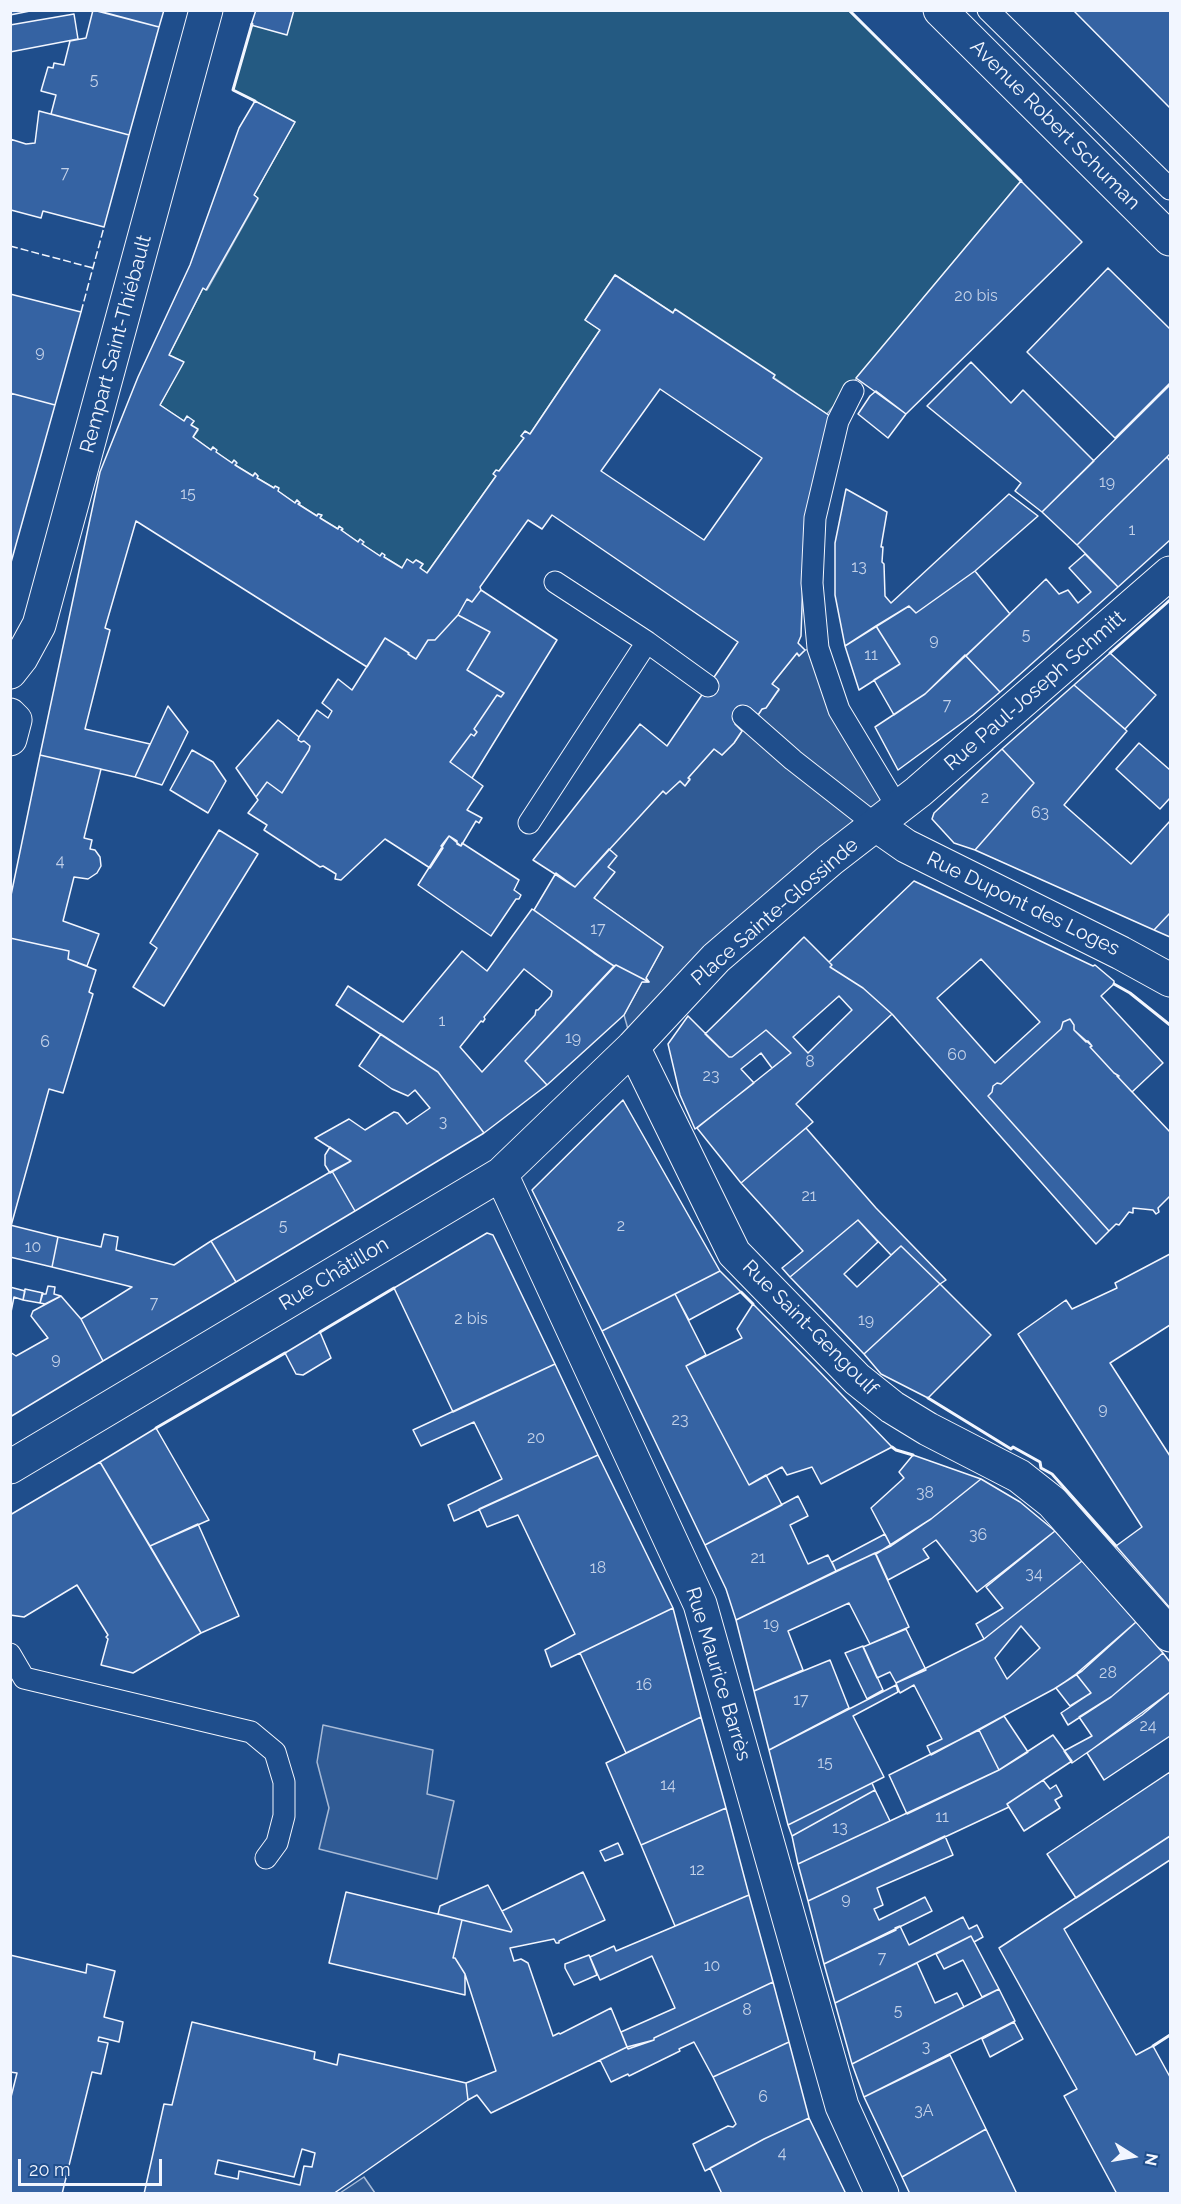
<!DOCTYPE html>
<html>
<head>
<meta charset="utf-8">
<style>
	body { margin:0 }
	#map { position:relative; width:1181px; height:2204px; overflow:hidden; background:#1f4e8c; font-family:Raleway,sans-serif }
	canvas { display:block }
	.frame { position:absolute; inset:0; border:12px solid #f2f6ff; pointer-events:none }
	.north { position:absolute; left:1103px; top:2126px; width:60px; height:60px; -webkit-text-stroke:4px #1f4e8c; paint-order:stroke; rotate:101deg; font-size:16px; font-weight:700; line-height:24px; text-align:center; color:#f2f6ff }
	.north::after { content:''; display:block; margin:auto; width:21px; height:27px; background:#f2f6ff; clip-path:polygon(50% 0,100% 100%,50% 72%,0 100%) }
	.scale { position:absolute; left:18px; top:2159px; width:144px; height:27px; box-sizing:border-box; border:3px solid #f2f6ff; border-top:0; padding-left:8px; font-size:18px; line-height:21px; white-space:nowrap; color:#f2f6ff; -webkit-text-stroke:4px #1f4e8c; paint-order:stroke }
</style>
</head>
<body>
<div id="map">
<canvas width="1181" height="2204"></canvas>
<div class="frame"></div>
<div class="north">N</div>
<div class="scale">20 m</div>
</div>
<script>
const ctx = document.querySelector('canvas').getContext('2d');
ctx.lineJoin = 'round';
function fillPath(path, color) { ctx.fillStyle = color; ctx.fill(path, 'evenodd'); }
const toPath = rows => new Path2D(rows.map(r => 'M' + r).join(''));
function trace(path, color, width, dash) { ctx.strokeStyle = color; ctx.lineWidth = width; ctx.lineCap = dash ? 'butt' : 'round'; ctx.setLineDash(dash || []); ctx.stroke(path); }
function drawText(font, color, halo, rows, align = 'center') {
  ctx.font = font + ' Raleway,sans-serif'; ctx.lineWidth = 4.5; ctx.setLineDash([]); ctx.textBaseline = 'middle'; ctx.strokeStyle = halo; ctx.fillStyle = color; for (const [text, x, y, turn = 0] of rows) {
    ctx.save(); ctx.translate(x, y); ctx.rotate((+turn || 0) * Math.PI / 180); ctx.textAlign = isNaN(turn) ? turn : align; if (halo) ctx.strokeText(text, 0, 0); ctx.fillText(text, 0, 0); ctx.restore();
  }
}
const green = toPath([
	[256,11,849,11,1021,181,827,414,675,310,673,313,615,275,585,320,600,330,530,434,521,436,524,438,499,471,494,474,496,476,427,573,420,568,423,564,416,560,413,563,407,560,402,568,384,557,382,554,380,556,362,544,360,540,358,542,341,530,342,528,339,527,338,529,320,518,321,515,318,514,317,516,298,504,300,503,297,500,295,503,278,491,278,488,274,488,257,478,258,476,255,473,253,476,235,465,236,462,234,461,232,463,216,452,213,447,211,450,193,437,198,430,191,425,194,421,184,421,160,405,183,362,169,355,203,288,207,290,258,199,254,195,295,122,233,90,256,11]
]);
const parking = toPath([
	[818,648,898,808,633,1047,624,1015,642,982,649,982,646,978,663,947,594,898,614,873,608,867,609,849,663,791,666,793,680,781,685,785,690,780,688,778,714,749,722,755,734,743,742,731,735,724,750,708,758,715,762,709,766,707,779,690,772,684,797,653,799,656,805,650,818,648],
	[323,1725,433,1750,427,1794,454,1801,437,1879,319,1849,329,1808,317,1762,323,1725],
	[364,2177,375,2193,340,2193,364,2177]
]);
const building = toPath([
	[10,10,35,10,10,15,10,10],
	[93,10,159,27,129,135,51,114,56,95,41,91,48,67,53,68,54,63,64,65,70,41,86,38,93,10],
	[95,10,164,10,159,27,95,10],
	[256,10,294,10,287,35,251,25,256,10],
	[1073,10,1170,10,1170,108,1073,10],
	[74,14,78,39,10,52,10,25,74,14],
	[255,101,295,122,254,195,258,198,206,290,203,288,169,355,184,362,160,405,184,421,187,416,194,421,191,425,198,429,193,437,211,450,213,447,217,450,216,452,232,463,234,460,237,463,235,465,253,476,255,473,258,476,257,478,274,488,275,486,279,488,278,491,295,503,297,500,300,503,298,504,317,516,318,514,322,515,320,518,338,529,339,526,343,529,341,530,358,542,360,539,364,542,362,544,380,556,382,553,385,555,384,557,402,568,407,559,413,563,416,560,423,564,420,568,427,573,496,476,493,474,496,470,499,471,524,438,521,436,525,431,530,434,600,330,585,320,615,275,673,313,675,309,775,375,773,378,830,416,805,519,801,636,798,643,805,650,799,656,797,653,772,684,779,689,766,708,762,709,758,715,750,708,735,724,742,731,734,743,722,755,714,749,688,778,690,779,685,786,680,781,666,794,663,791,575,887,533,860,640,724,667,746,738,642,552,515,542,529,528,520,480,587,481,590,472,602,467,599,458,615,435,640,428,640,416,659,408,654,409,653,385,638,367,667,136,521,105,628,110,630,85,729,150,744,135,777,40,755,100,472,138,377,190,265,239,128,255,101],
	[660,389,762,458,704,540,601,471,660,389],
	[39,111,129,135,104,227,43,211,41,218,11,210,10,139,26,144,35,143,39,111],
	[1021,181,1082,242,906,414,856,378,1021,181],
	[1108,268,1170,329,1170,383,1115,438,1027,352,1108,268],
	[10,294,81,312,55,405,10,393,10,294],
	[971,362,1011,403,1023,390,1094,461,1042,512,1015,491,1021,483,927,406,971,362],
	[1170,385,1170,454,1077,545,1042,512,1170,385],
	[876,391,906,414,888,438,858,414,870,396,876,391],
	[10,393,55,405,10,566,10,393],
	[1167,457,1170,461,1170,540,1118,587,1077,545,1167,457],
	[846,489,887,512,881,547,883,547,882,562,884,564,885,596,891,603,1009,494,1038,516,975,571,916,613,909,606,845,646,835,595,835,543,846,489],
	[1085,554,1118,587,1000,692,966,656,1046,579,1059,594,1068,590,1078,603,1091,592,1069,568,1085,554],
	[975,571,1010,614,925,694,894,715,874,680,900,664,876,626,909,606,916,613,975,571],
	[481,590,557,640,472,778,450,762,471,734,474,736,477,732,474,729,497,695,501,697,504,693,467,670,490,632,458,615,467,599,472,602,481,590],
	[458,615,490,632,467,670,504,693,501,697,497,695,474,729,477,732,474,736,471,734,450,762,483,786,467,810,482,818,479,823,476,821,461,846,449,836,441,846,443,848,430,868,385,839,341,880,335,879,336,874,323,866,320,867,264,830,267,825,248,813,258,800,256,797,267,782,282,793,309,750,310,746,304,741,301,742,298,740,299,737,317,710,328,718,332,711,322,703,338,679,352,690,385,638,409,653,408,654,416,659,428,640,435,640,458,615],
	[876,626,900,664,859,690,845,646,876,626],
	[1110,653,1156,695,1125,729,1074,685,1110,653],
	[965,655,1000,692,973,715,898,770,875,727,925,694,965,655],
	[1074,685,1127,731,1064,805,1131,864,1170,821,1170,913,1154,930,975,850,1034,783,1002,749,1074,685],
	[168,706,188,732,162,785,135,777,168,706],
	[278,720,299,737,298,740,301,742,304,741,310,746,309,750,282,793,267,782,256,797,236,768,278,720],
	[1139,743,1170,770,1170,798,1160,809,1116,769,1139,743],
	[1002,749,1034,783,975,850,954,843,932,819,934,813,1002,749],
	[192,750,213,762,226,781,208,813,170,790,192,750],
	[40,755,101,769,84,838,92,840,90,849,95,850,100,857,101,866,97,873,88,879,74,877,63,921,99,934,87,966,68,959,69,951,10,938,10,900,40,755],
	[219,830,258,854,164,1006,133,987,157,948,150,943,219,830],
	[449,836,457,841,457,844,461,846,462,843,519,880,514,890,521,895,519,899,516,899,491,936,418,885,449,836],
	[609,849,617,856,608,867,615,872,594,898,663,947,646,978,649,982,616,965,614,966,594,953,534,910,556,873,575,887,609,849],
	[914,881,1093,966,1095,965,1114,981,1114,984,1101,996,1163,1063,1132,1092,1117,1076,1119,1076,1114,1073,1090,1047,1092,1046,1088,1041,1086,1042,1074,1030,1074,1025,1070,1019,1063,1022,1061,1029,1001,1084,997,1083,993,1086,992,1092,988,1096,1109,1231,1096,1244,892,1014,863,988,830,967,832,965,829,962,914,881],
	[981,959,1040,1022,995,1063,937,998,981,959],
	[532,909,614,966,525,1061,547,1085,484,1133,438,1072,336,1005,348,986,403,1022,462,951,487,971,532,909],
	[524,969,552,991,551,996,538,1010,536,1010,535,1015,482,1072,460,1047,481,1021,483,1022,485,1019,484,1017,524,969],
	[1170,913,1170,937,1154,930,1170,913],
	[804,937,832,965,830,967,863,988,892,1014,796,1104,813,1122,741,1183,697,1128,791,1053,766,1030,732,1057,729,1057,705,1034,804,937],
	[839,996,852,1010,808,1053,793,1037,839,996],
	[10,938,69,951,68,959,96,970,89,992,93,994,63,1093,49,1089,11,1226,10,938],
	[616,965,649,982,642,982,624,1015,547,1085,525,1061,616,965],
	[688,1016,729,1057,732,1057,766,1030,791,1053,772,1068,761,1053,741,1069,754,1083,695,1129,680,1095,668,1044,688,1016],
	[1070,1019,1074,1025,1074,1030,1092,1046,1090,1047,1114,1073,1119,1076,1117,1076,1170,1132,1170,1196,1158,1208,1159,1212,1156,1214,1153,1210,1133,1208,1133,1213,1129,1212,1119,1225,1116,1224,1109,1231,988,1096,992,1092,993,1086,997,1083,1001,1084,1061,1029,1063,1022,1070,1019],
	[381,1034,438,1072,484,1133,355,1211,332,1171,351,1161,315,1138,349,1119,365,1130,394,1112,398,1113,407,1124,430,1108,415,1090,408,1096,392,1089,359,1066,381,1034],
	[623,1100,720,1271,602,1331,532,1190,623,1100],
	[806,1128,876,1208,946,1280,940,1284,901,1246,891,1255,858,1220,790,1277,782,1268,803,1251,741,1183,806,1128],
	[330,1147,351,1161,330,1173,325,1165,325,1155,330,1147],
	[332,1171,355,1211,236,1282,211,1241,332,1171],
	[858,1220,878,1242,844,1274,857,1287,901,1246,940,1284,864,1354,790,1277,858,1220],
	[10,1225,58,1237,52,1267,10,1257,10,1225],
	[487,1233,493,1235,555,1364,453,1412,394,1288,487,1233],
	[104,1234,118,1237,116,1250,174,1265,211,1241,236,1282,103,1361,81,1319,132,1287,52,1267,58,1237,101,1247,104,1234],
	[1170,1254,1170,1325,1110,1363,1170,1456,1170,1608,1116,1546,1142,1527,1018,1334,1066,1300,1072,1309,1117,1288,1115,1283,1170,1254],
	[720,1271,741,1292,689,1320,675,1294,720,1271],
	[940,1284,991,1335,928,1398,881,1374,864,1354,940,1284],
	[48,1286,55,1287,54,1294,61,1296,45,1304,40,1303,42,1294,46,1294,48,1286],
	[10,1287,25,1291,23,1300,14,1297,11,1312,10,1287],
	[25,1289,43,1293,40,1303,23,1300,25,1289],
	[675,1294,706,1355,686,1366,749,1485,766,1475,782,1505,705,1545,602,1331,675,1294],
	[61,1296,81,1319,103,1361,10,1417,10,1352,16,1356,48,1338,31,1316,33,1311,61,1296],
	[753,1304,815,1367,892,1447,821,1484,812,1467,787,1475,782,1467,749,1485,686,1366,742,1338,737,1329,753,1304],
	[320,1332,331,1358,303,1375,296,1374,285,1353,320,1332],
	[555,1364,598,1455,454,1521,448,1505,502,1479,474,1422,421,1446,413,1430,555,1364],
	[156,1428,209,1520,150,1546,100,1462,156,1428],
	[598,1455,673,1608,551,1667,545,1650,575,1634,518,1515,487,1527,479,1509,598,1455],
	[913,1455,981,1479,931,1519,891,1546,871,1508,904,1478,899,1472,913,1455],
	[100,1462,201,1633,133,1673,101,1665,108,1639,106,1637,108,1635,77,1585,24,1617,10,1615,10,1515,100,1462],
	[981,1479,1020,1502,1055,1531,977,1592,936,1540,923,1549,929,1558,888,1580,876,1554,931,1519,981,1479],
	[798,1496,808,1516,790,1525,808,1564,828,1555,836,1571,736,1620,726,1589,705,1545,798,1496],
	[198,1524,239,1616,201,1633,150,1546,198,1524],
	[1055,1531,1082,1561,984,1639,976,1624,1003,1608,986,1587,1055,1531],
	[885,1534,891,1546,836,1571,832,1562,885,1534],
	[875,1553,909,1627,870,1644,849,1603,788,1631,803,1670,754,1691,736,1620,875,1553],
	[1082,1561,1136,1622,1082,1671,1054,1689,931,1755,927,1746,942,1739,914,1685,900,1693,896,1683,984,1639,1082,1561],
	[1021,1626,1040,1648,1007,1679,995,1658,1021,1626],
	[673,1608,701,1717,626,1753,580,1653,673,1608],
	[1136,1622,1163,1653,1111,1697,1068,1725,1061,1713,1091,1693,1076,1674,1136,1622],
	[906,1629,926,1670,896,1683,890,1672,877,1678,863,1647,906,1629],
	[863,1646,883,1690,867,1699,845,1653,863,1646],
	[1163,1653,1170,1662,1170,1692,1142,1715,1072,1763,1064,1751,1092,1736,1079,1717,1111,1697,1163,1653],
	[830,1660,849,1708,769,1750,754,1691,830,1660],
	[1076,1674,1091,1693,1070,1706,1056,1688,1076,1674],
	[896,1685,898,1692,853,1716,884,1777,788,1825,769,1750,896,1685],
	[1170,1692,1170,1736,1104,1780,1087,1753,1170,1692],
	[1004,1716,1028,1752,999,1770,979,1730,1004,1716],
	[701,1717,726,1808,641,1845,606,1763,701,1717],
	[979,1730,999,1770,907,1814,889,1775,979,1730],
	[1053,1735,1072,1761,1007,1804,1009,1807,808,1901,798,1864,999,1770,1053,1735],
	[1170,1772,1170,1836,1076,1898,1047,1854,1170,1772],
	[1043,1780,1050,1789,1056,1785,1062,1796,1055,1800,1060,1808,1024,1831,1007,1804,1043,1780],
	[872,1783,875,1790,792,1836,788,1825,872,1783],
	[875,1790,890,1821,798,1864,792,1836,875,1790],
	[726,1808,749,1895,675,1926,641,1845,726,1808],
	[945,1836,953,1855,877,1888,883,1905,874,1909,879,1920,925,1897,932,1911,824,1964,808,1901,945,1836],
	[1170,1836,1170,1860,1064,1929,1136,2055,1153,2046,1170,2077,1170,2194,1117,2194,1064,2096,1077,2089,999,1948,1170,1836],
	[618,1843,623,1854,605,1861,600,1851,618,1843],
	[583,1872,605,1920,559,1941,559,1943,556,1943,554,1939,510,1948,514,1961,521,1959,528,1963,553,2036,559,2033,560,2034,611,2008,627,2047,491,2113,477,2095,468,2100,466,2083,496,2071,465,1974,455,1958,453,1958,462,1920,511,1932,512,1930,502,1911,583,1872],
	[488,1885,512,1930,511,1932,438,1914,440,1906,488,1885],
	[346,1892,462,1920,453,1958,455,1958,465,1974,465,1995,329,1963,346,1892],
	[749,1895,773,1982,654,2038,654,2040,628,2049,621,2032,675,2008,652,1956,600,1980,590,1957,614,1946,616,1951,749,1895],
	[963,1917,969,1929,977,1925,983,1937,974,1942,971,1936,835,2003,824,1964,896,1930,895,1928,900,1926,909,1945,963,1917],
	[971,1936,999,1989,982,1997,963,1960,944,1969,936,1954,971,1936],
	[10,1955,86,1973,87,1964,115,1971,104,2017,123,2022,119,2042,99,2037,98,2041,108,2043,101,2074,92,2072,62,2194,10,2194,10,2101,17,2073,10,2072,10,1955],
	[589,1955,597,1975,574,1985,565,1968,565,1964,589,1955],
	[917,1963,935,2003,957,1993,964,2007,852,2064,835,2003,917,1963],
	[773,1982,789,2042,713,2077,694,2042,679,2049,680,2051,629,2076,628,2074,611,2082,600,2060,627,2047,654,2040,654,2038,773,1982],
	[999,1989,1015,2021,864,2097,852,2064,999,1989],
	[192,2022,315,2052,314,2059,337,2065,339,2054,466,2083,468,2100,333,2194,144,2194,164,2104,172,2105,192,2022],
	[302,2149,315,2153,312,2167,304,2166,300,2185,239,2171,238,2179,215,2174,218,2160,294,2177,302,2149],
	[1014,2022,1023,2039,990,2057,982,2039,1014,2022],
	[789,2042,809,2118,764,2139,705,2171,693,2144,728,2126,733,2127,736,2124,713,2077,789,2042],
	[950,2055,986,2129,902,2177,864,2097,950,2055],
	[809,2118,846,2194,722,2194,710,2168,764,2139,809,2118],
	[986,2129,1017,2194,910,2194,902,2177,986,2129]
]);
const service = toPath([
	[988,10,1170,189],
	[853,391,838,421,815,518,812,583,818,648,839,710,898,808],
	[555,582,647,642,708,686],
	[743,716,793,760,876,825],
	[529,823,647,642],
	[10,1654,24,1678,251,1732,275,1752,284,1782,284,1816,277,1843,266,1858]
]);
const minor = toPath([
	[10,672,21,658,39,625,206,10],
	[10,715,15,720,10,739],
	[876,825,906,846,1121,953,1170,980],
	[633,1047,734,1253,857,1379,892,1407,928,1429,1019,1476,1052,1502,1170,1635],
	[501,1174,700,1604,842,2106,882,2194],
	[10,1467,501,1174,633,1047,716,958,830,860,918,792,1170,573]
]);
const tertiary = toPath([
	[940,10,1170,239]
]);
const fence = toPath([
	[10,246,93,268],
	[81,312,104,227]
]);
const wall = toPath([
	[849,10,1021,181],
	[252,24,233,90,255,101],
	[1110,653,1170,600],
	[1114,984,1130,993,1170,1025],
	[741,1292,753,1304],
	[320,1332,394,1288],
	[928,1398,1011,1449,1013,1447,1040,1462,1041,1468,1052,1474,1116,1546],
	[156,1428,285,1353],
	[892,1447,896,1450,913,1455],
	[1153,2046,1170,2035]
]);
const numberNames = [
	["5",94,80],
	["7",65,173],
	["20 bis",976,296],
	["9",40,352],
	["19",1107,482],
	["15",188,494],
	["1",1132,530],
	["13",859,567],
	["5",1026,635],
	["9",934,640],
	["11",871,655],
	["7",947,705],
	["2",985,798],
	["63",1040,813],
	["4",60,861],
	["17",598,929],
	["1",442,1021],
	["19",573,1038],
	["6",45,1042],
	["60",957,1055],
	["8",810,1062],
	["23",711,1076],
	["3",443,1122],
	["21",809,1196],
	["5",283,1226],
	["2",621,1226],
	["10",33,1247],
	["7",154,1303],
	["2 bis",471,1319],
	["19",866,1320],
	["9",56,1359],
	["9",1103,1409],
	["23",680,1420],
	["20",536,1438],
	["38",925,1493],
	["36",978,1535],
	["21",758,1558],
	["18",598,1568],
	["34",1034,1574],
	["19",771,1624],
	["28",1108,1673],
	["16",644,1685],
	["17",801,1700],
	["24",1148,1726],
	["15",825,1763],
	["14",668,1785],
	["11",942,1817],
	["13",840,1828],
	["12",697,1870],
	["9",846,1899],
	["7",882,1958],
	["10",712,1966],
	["8",747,2010],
	["5",898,2011],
	["3",926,2047],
	["6",763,2097],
	["3A",924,2111],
	["4",782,2153]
];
const streetNames = [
	["Avenue Robert Schuman",1055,125,45],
	["Rempart Saint-Thiébault",116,344,-75],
	["Rue Paul-Joseph Schmitt",1035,691,-41],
	["Rue Dupont des Loges",1023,904,26],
	["Place Sainte-Glossinde",775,912,-41],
	["Rue Châtillon",334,1274,-31],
	["Rue Saint-Gengoulf",810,1328,45],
	["Rue Maurice Barrès",718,1674,73]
];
fillPath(green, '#245a82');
trace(green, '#a8bbd7', 1.5);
fillPath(parking, '#305b95');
trace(parking, '#a8bbd7', 1.5);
fillPath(building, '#3563a3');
trace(building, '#f2f6ff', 1.5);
trace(service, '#f2f6ff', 23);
trace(minor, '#f2f6ff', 35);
trace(tertiary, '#f2f6ff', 35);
trace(service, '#1f4e8c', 21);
trace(minor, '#1f4e8c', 33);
trace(tertiary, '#1f4e8c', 33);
trace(fence, '#f2f6ff', 1.5, [8, 3]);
trace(wall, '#f2f6ff', 3);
drawText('16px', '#c3d1e8', null, numberNames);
drawText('20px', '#f2f6ff', '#1f4e8c', streetNames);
</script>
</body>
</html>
